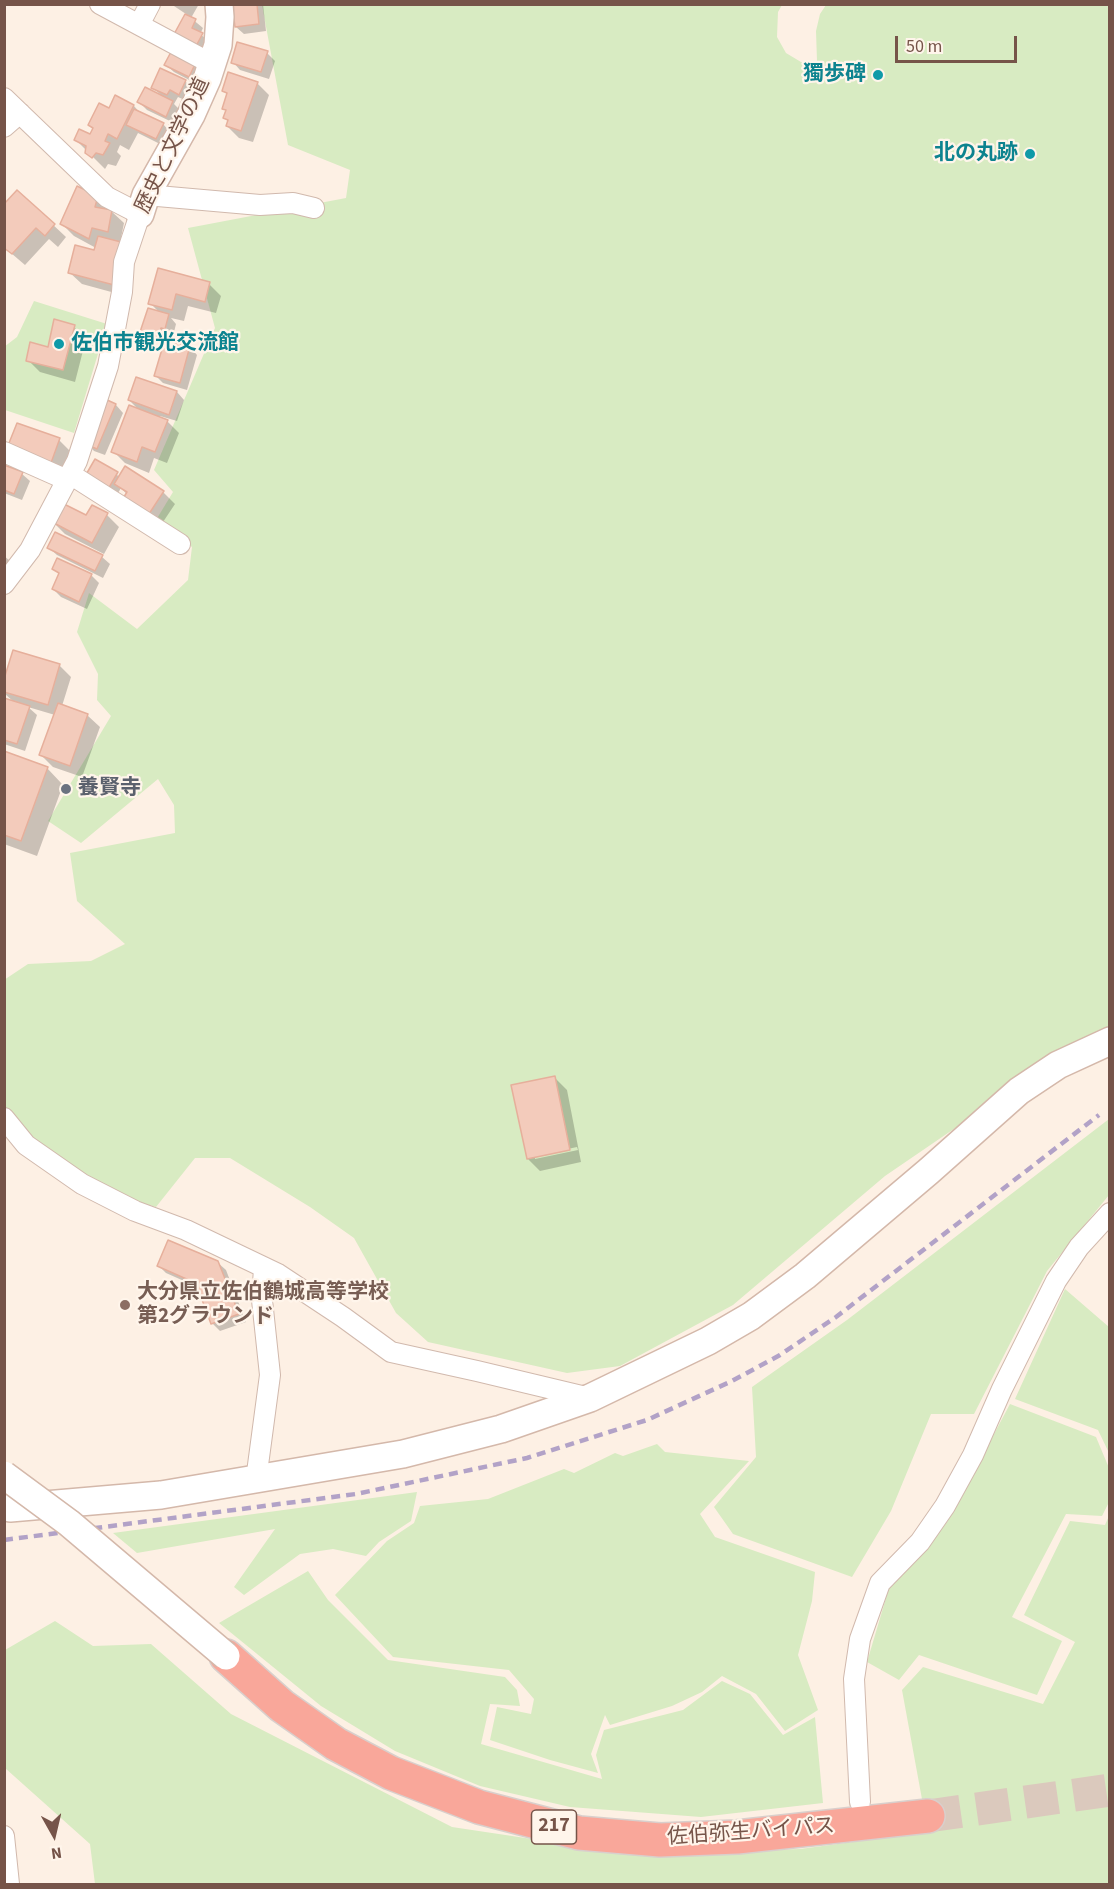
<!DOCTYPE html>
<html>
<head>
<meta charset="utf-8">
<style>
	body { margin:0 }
	#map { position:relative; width:1114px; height:1889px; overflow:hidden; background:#fdf0e4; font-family:"Source Sans 3",sans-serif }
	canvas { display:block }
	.frame { position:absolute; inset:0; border:6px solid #765449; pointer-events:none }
	.north { position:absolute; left:24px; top:1805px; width:60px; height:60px; -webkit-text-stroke:4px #fff5eb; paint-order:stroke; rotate:172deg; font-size:16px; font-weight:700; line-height:24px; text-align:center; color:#765449 }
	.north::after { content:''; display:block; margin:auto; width:21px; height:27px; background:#765449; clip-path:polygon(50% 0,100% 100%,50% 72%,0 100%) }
	.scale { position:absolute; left:895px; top:36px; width:122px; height:27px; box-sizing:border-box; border:3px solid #765449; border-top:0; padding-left:8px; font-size:18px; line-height:21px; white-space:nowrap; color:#765449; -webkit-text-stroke:4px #fff5eb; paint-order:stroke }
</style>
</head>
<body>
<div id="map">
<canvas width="1114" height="1889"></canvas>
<div class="frame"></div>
<div class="north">N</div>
<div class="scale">50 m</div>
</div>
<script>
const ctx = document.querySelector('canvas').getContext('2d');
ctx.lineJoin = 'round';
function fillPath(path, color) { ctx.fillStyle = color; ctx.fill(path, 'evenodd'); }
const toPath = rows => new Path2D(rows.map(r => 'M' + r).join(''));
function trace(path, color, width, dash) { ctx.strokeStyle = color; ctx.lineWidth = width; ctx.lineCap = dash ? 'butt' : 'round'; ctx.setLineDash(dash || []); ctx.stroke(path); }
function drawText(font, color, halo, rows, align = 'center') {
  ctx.font = font + ' "Source Sans 3","Noto Sans JP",sans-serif'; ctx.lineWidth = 4.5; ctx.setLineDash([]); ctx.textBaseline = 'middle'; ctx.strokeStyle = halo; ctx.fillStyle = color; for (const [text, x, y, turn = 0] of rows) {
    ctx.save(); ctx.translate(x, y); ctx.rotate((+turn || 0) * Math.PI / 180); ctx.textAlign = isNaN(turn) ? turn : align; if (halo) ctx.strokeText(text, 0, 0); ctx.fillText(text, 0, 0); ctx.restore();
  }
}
const green = toPath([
	[262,5,782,5,778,12,777,37,786,53,801,62,812,63,817,61,816,31,820,14,826,5,1109,5,1109,1036,1005,1094,885,1176,733,1305,620,1366,567,1373,428,1342,396,1313,354,1238,310,1207,230,1158,195,1158,156,1207,116,1196,37,1146,5,1107,4,980,28,964,91,961,125,944,77,901,70,853,175,833,174,805,158,779,81,843,48,821,111,716,97,700,98,674,77,632,89,593,137,629,188,580,192,547,156,520,173,492,154,470,215,328,188,228,346,198,350,170,288,145],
	[34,301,107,324,74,433,5,410,4,347,17,337],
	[1109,1119,1109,1195,1047,1271,974,1414,931,1414,891,1511,852,1577,733,1534,714,1507,756,1457,752,1387,847,1320],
	[1065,1289,1109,1327,1109,1453,1098,1430,1015,1399],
	[1010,1404,1096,1437,1109,1468,1109,1502,1102,1516,1066,1514,1012,1617,1062,1641,1037,1695,919,1655,899,1680,867,1662,889,1588,947,1522],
	[657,1444,665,1452,749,1461,700,1514,715,1537,815,1572,812,1601,798,1655,818,1710,785,1731,756,1694,722,1676,702,1692,672,1706,610,1725,605,1715,591,1754,598,1773,550,1760,490,1740,497,1707,531,1714,534,1699,509,1670,393,1657,335,1595,387,1541,414,1523,420,1506,488,1499,564,1469,574,1473,615,1453,623,1456],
	[417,1492,411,1521,379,1542,366,1556,333,1549,300,1554,244,1595,234,1587,275,1529,137,1553,113,1533],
	[1109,1516,1109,1884,95,1884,90,1844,5,1768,5,1650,55,1621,93,1646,151,1644,231,1714,452,1827,632,1854,800,1849,928,1832,902,1690,923,1667,1043,1704,1075,1642,1024,1615,1070,1521,1105,1525],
	[308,1571,328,1600,388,1660,505,1677,517,1690,520,1706,490,1704,481,1744,602,1779,596,1755,604,1730,683,1710,722,1681,750,1694,783,1735,815,1717,823,1803,701,1817,570,1807,480,1786,395,1751,321,1706,219,1623]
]);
const shadow = toPath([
	[171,4,199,4,191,18,203,28,200,34,210,42,203,54,175,36,186,14],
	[234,4,263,4,266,31,244,34,236,27],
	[267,53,275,61,269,79,240,70,233,62],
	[196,63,203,71,197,84,174,72,166,65],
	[185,81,193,89,187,101,178,97,174,104,180,110,174,123,147,110,139,102,162,96,153,88],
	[257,83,269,95,253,142,239,138,227,126,229,121,225,118,227,112,224,109,228,95,223,90],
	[134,106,141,114,163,124,170,132,164,146,138,133,129,150,120,145,117,152,121,156,116,166,108,164,105,169,75,139,91,136,94,129,90,125,109,110],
	[18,192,66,237,58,247,49,239,25,265,4,247],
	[97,198,124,223,120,243,124,244,136,256,126,296,82,284,69,272,95,252,96,248,74,236,62,224],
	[159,270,209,284,221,296,216,313,188,306,184,321,171,318,176,324,173,336,169,335,167,341,190,347,197,355,187,390,163,383,156,376,165,343,150,339,142,331,160,313,150,303],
	[74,327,86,339,75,382,40,372,28,360,49,349],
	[177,392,184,400,177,421,160,416,159,418,167,421,179,433,167,463,154,458,149,473,125,463,113,451,140,411,129,400],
	[105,401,116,405,123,413,105,455,94,451,87,443],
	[59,440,71,452,63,474,9,448],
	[95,461,120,477,163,492,175,504,159,528,121,488,115,498,93,485],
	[4,467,22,474,30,481,22,500,4,493],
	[107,515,119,527,104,554,65,534,53,522],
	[49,548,102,557,110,564,103,578,57,555],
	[4,556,9,560,4,570],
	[54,569,91,575,99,583,87,609,61,597,53,589,60,575],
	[59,665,71,677,62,706,87,715,100,727,82,777,53,767,41,755,55,715,28,707,37,715,25,751,4,744,4,700,15,703,4,693,4,684],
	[4,753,47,768,63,785,37,856,4,844],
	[555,1078,567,1090,581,1162,540,1171,528,1159],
	[577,1147,578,1150,535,1159,535,1156],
	[217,1262,226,1270,246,1322,220,1331,212,1323,201,1293,193,1285,166,1273,159,1266]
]);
const building = toPath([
	[232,4,257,4,259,24,235,27,232,4],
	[185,14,196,19,192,28,203,33,195,48,173,36,185,14],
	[237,42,268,51,261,72,231,63,237,42],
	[172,50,196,62,189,77,164,65,172,50],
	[160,68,186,80,179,95,170,90,167,95,151,88,160,68],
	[228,72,258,82,241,131,226,126,228,120,223,118,226,110,222,109,227,93,222,91,228,72],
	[145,87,173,101,166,117,137,102,145,87],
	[115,95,134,105,117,139,108,134,105,141,110,143,103,155,96,153,92,158,85,153,86,146,74,140,79,129,90,134,93,128,88,125,99,103,109,108,115,95],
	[134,109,164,123,156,139,126,125,134,109],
	[77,186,98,196,95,207,112,210,108,232,92,228,89,239,60,224,77,186],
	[17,190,55,224,45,236,36,228,12,254,4,248,4,204,17,190],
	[98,236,125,243,114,285,68,273,75,245,94,250,98,236],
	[158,268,210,282,205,302,176,294,172,310,148,304,158,268],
	[148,308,169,314,165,329,161,328,158,337,140,332,148,308],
	[54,319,75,325,63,370,26,361,30,342,48,347,54,319],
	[165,339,190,346,180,383,154,376,165,339],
	[136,377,177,391,169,415,128,400,136,377],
	[105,399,116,404,97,449,85,444,105,399],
	[129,405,168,420,155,452,142,447,137,462,111,452,129,405],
	[17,423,60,438,51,463,7,448,17,423],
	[95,459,118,472,107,491,84,478,95,459],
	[4,465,23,472,14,494,4,490,4,465],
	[125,466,164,491,147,517,122,500,127,492,114,484,125,466],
	[62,503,86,515,92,505,108,513,92,543,52,522,62,503],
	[55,532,103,555,95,571,47,548,55,532],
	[57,558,92,574,79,602,52,589,59,573,52,569,57,558],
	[13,650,60,664,48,705,4,692,4,679,13,650],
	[4,698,30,706,17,744,4,740,4,698],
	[58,703,88,714,70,766,39,755,58,703],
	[4,751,48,767,21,841,4,835,4,751],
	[555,1076,570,1150,527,1159,511,1085,555,1076],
	[168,1240,218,1261,239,1314,211,1324,198,1289,192,1286,191,1281,157,1266,168,1240]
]);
const highwayTunnel = toPath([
	[928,1816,1110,1790]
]);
const street = toPath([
	[100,4,212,64],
	[139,25,150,4],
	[4,98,107,197,140,214,124,262,122,292,108,366,77,461,30,550,4,584],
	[4,127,20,113],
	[146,195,260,205,293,203,314,208],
	[4,452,67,480],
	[70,474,180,544],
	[4,1118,26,1145,82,1184,135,1211,186,1230,278,1274,343,1317,391,1352,477,1371,590,1398],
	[256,1480,270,1375,262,1300,264,1268],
	[860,1802,854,1679,860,1639,880,1583,920,1542,945,1506,973,1455,1002,1389,1056,1281,1079,1247,1110,1213],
	[4,1836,9,1884]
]);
const secondary = toPath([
	[140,214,146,195,191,115,207,79,218,45,220,17,219,4],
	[4,1506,10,1508,161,1495,403,1454,501,1429,590,1398,708,1341,751,1316,805,1276,929,1171,1019,1091,1058,1065,1110,1041]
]);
const highway = toPath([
	[226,1656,282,1706,336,1744,391,1773,479,1807,579,1833,660,1840,737,1837,928,1816]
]);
const rail = toPath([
	[4,1540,356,1494,527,1458,647,1420,732,1381,780,1355,836,1317,1099,1115]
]);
const secondaryBridge = toPath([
	[4,1475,69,1523,226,1656]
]);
const markers = [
	[878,75,6,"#0f9aa8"],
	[1030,154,6,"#0f9aa8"],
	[59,344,6,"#0f9aa8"],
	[66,789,6,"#6b7280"],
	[125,1305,6,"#8d6e63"]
];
const shields = [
	[554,1827,45]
];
const shieldNames = [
	["217",554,1827]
];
const cultureNames = [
	["獨歩碑",866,75],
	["北の丸跡",1018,154],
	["佐伯市観光交流館",71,344,"left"]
];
const streetNames = [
	["歴史と文学の道",174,146,-65],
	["佐伯弥生バイパス",751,1833,-4]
];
const worshipNames = [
	["養賢寺",78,789]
];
const educationNames = [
	["大分県立佐伯鶴城高等学校",137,1293],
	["第2グラウンド",137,1317]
];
fillPath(green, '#d8ebc2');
fillPath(shadow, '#0003');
fillPath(building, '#f3cbbb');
trace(building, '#e6af9b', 1.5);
trace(highwayTunnel, '#dbc9bd', 33, [33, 16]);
trace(street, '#d1b9ad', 22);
trace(secondary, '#d4b8aa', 30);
trace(highway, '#d9cfcc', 36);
trace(street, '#fff', 20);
trace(secondary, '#fff', 27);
trace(highway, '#f9a79a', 33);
trace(rail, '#b2a2c7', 4.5, [9, 6]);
trace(secondaryBridge, '#d4b8aa', 30, []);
trace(secondaryBridge, '#fff', 27);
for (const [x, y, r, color] of markers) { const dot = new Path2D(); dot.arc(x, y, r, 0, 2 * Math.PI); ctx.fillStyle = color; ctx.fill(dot); trace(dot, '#fff5eb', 2); }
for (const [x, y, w] of shields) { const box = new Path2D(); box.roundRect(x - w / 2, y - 17, w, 34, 4.5); ctx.fillStyle = '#fff5eb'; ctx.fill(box); trace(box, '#765449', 1.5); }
drawText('bold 20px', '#765449', null, shieldNames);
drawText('bold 21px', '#0d838f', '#fff5eb', cultureNames, 'right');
drawText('21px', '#765449', '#fff5eb', streetNames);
drawText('bold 21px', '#5b616d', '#fff5eb', worshipNames, 'left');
drawText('bold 21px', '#785e54', '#fff5eb', educationNames, 'left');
</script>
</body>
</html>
